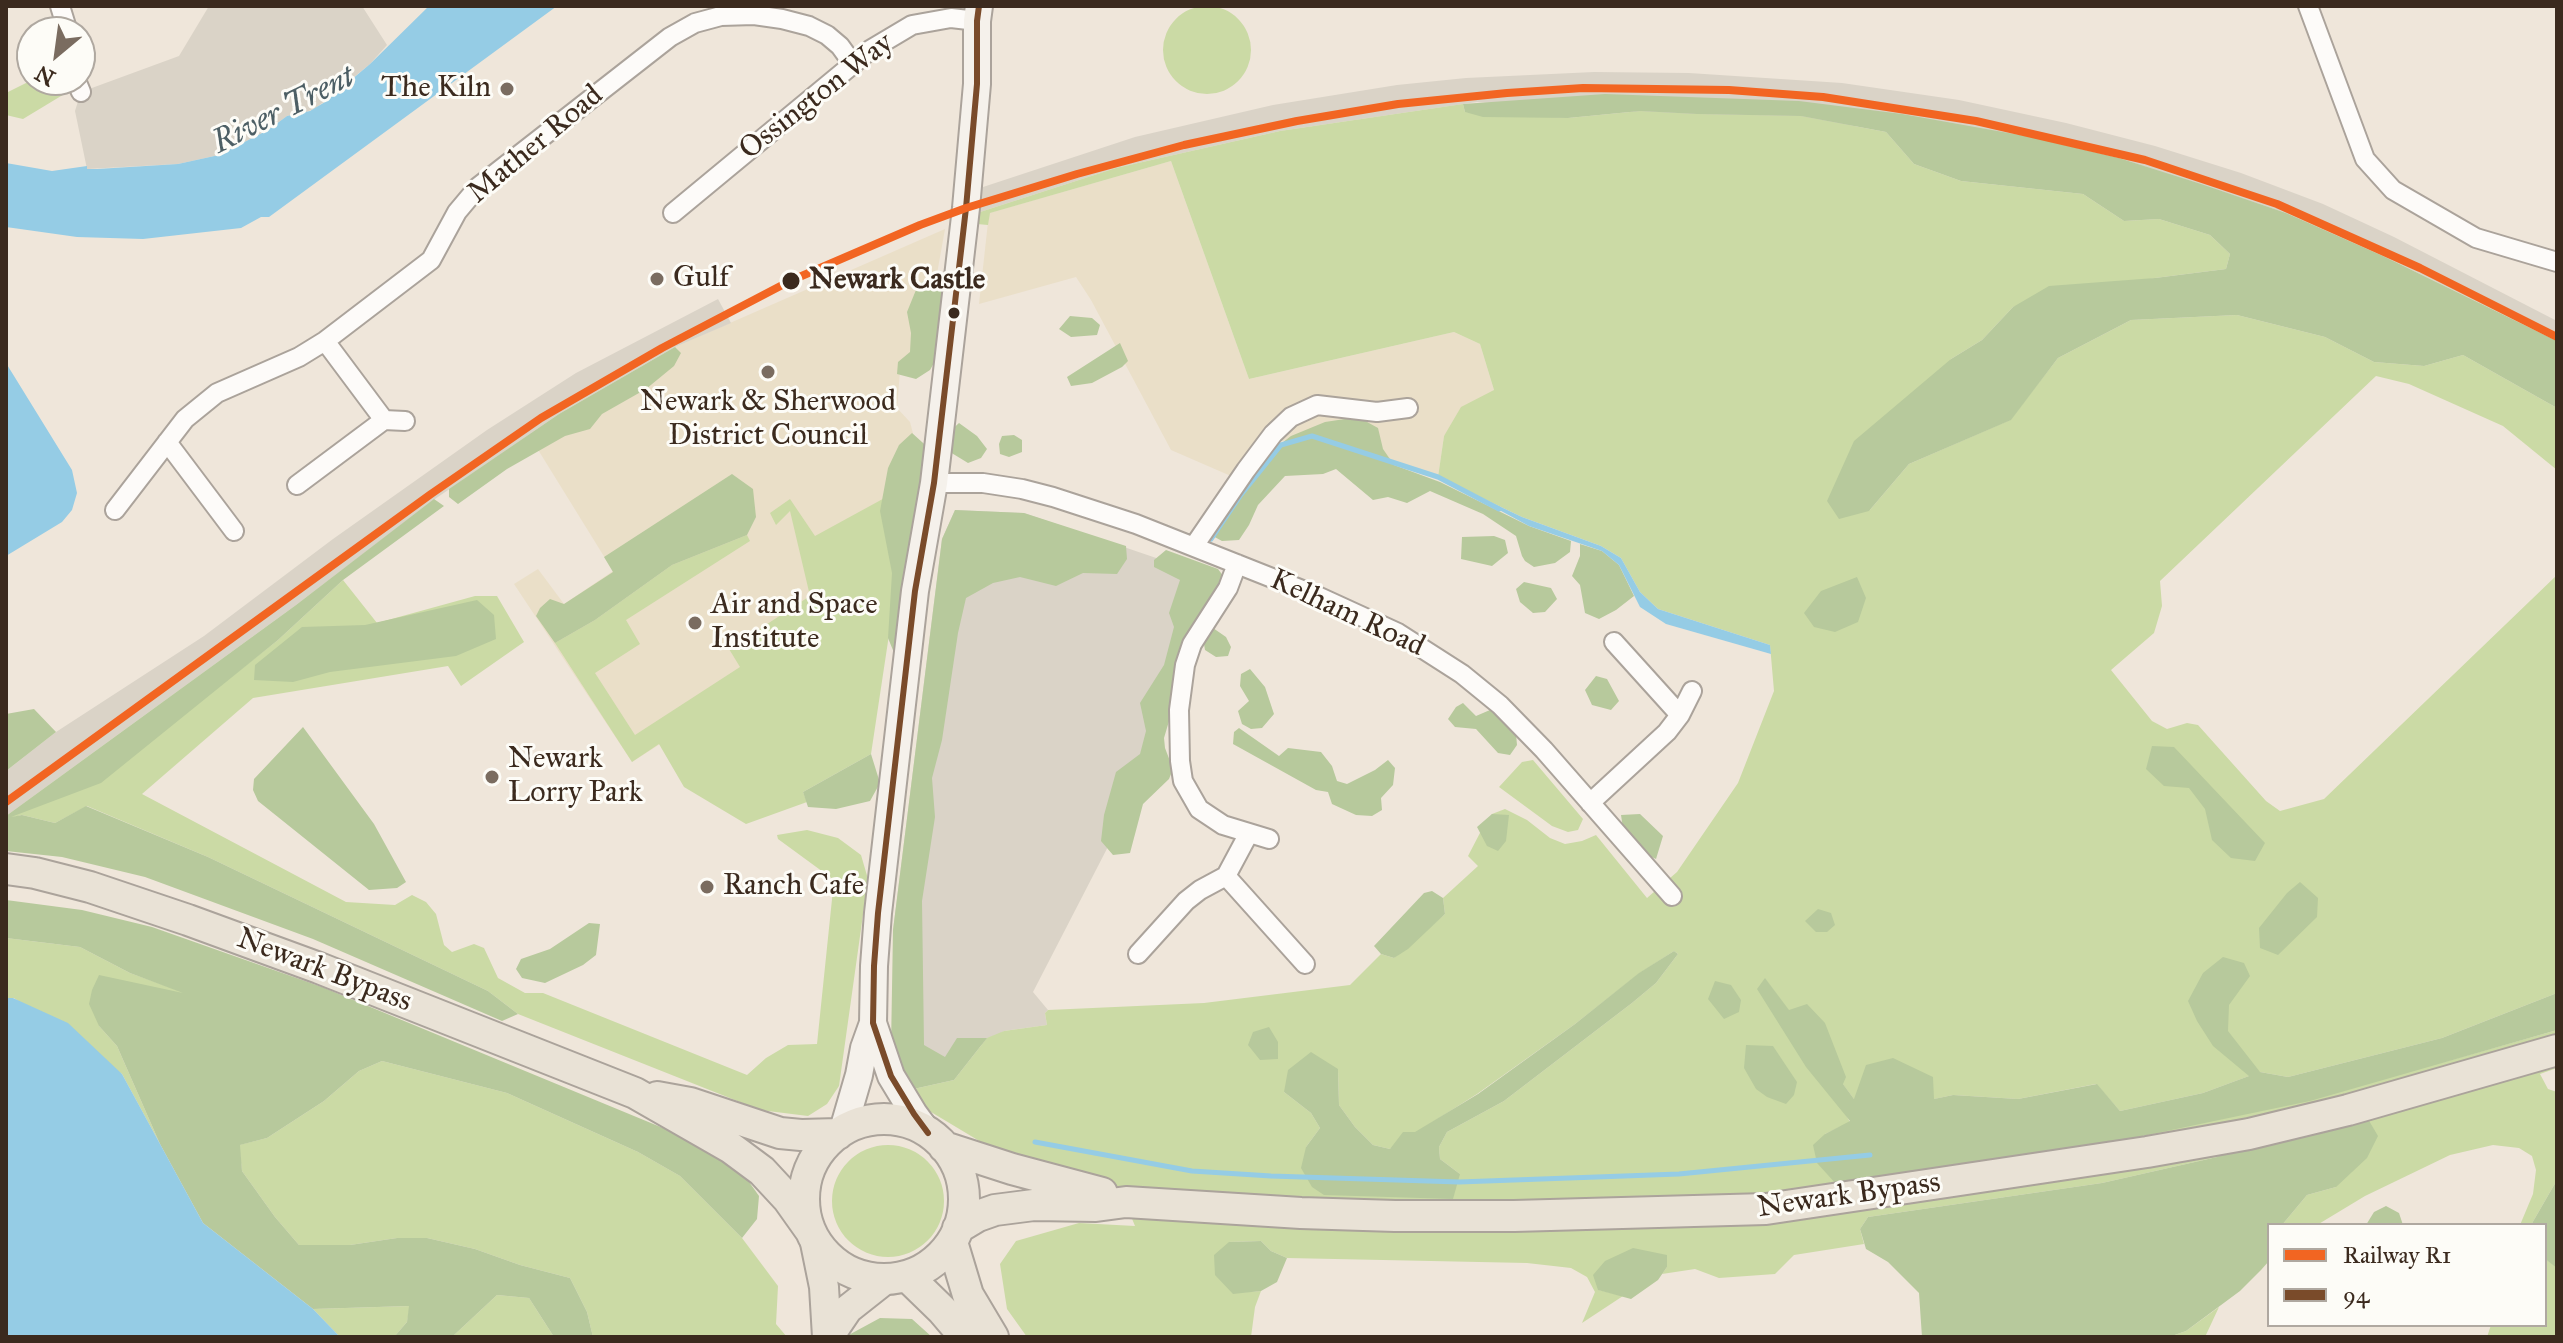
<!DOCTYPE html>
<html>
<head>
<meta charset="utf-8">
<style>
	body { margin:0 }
	#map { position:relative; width:2563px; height:1343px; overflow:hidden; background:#efe6da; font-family:"IM FELL Great Primer",serif }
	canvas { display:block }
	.frame { position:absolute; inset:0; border:8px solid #3b2a1e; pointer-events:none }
	.legend { position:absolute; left:2267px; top:1223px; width:280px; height:104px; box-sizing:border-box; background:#fdfcf7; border:2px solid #afa8a0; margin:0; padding:10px 14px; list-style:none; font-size:24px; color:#3b2a1e }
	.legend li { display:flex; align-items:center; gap:16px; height:40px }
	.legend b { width:40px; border:2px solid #afa8a0 }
	.north { position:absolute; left:16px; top:16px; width:80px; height:80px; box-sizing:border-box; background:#fdfcf7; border:2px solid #afa8a0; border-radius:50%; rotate:209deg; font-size:22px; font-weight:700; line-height:32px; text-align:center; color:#3b2a1e }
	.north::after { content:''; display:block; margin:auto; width:28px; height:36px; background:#7a6c60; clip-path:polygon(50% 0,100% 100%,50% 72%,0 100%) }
</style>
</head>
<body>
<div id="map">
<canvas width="2563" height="1343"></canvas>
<div class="frame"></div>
<ul class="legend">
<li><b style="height:10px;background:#f26522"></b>Railway R1</li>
<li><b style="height:10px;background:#7a4b2a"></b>94</li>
</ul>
<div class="north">N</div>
</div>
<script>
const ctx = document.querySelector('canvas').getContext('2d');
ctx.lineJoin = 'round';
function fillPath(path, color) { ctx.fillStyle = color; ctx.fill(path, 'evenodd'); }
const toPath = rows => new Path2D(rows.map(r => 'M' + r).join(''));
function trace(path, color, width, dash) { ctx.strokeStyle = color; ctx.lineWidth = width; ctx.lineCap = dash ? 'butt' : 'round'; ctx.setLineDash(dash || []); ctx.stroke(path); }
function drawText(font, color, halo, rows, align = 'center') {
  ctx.font = font + ' "IM FELL Great Primer",serif'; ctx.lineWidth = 6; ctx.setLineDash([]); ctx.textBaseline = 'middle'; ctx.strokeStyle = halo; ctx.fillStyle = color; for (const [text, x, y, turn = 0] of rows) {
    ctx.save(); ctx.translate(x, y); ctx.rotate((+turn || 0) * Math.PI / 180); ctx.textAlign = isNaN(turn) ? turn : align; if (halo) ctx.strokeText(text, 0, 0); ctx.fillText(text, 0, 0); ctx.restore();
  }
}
const built = toPath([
	[1171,161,1249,379,1454,332,1480,344,1494,390,1444,436,1438,477,1312,436,1277,442,1247,483,1171,450,1091,300,1076,277,979,304,989,213],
	[945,229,922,358,900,371,897,408,910,422,915,441,895,594,632,762,514,584,538,569,564,604,613,571,532,440,675,347]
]);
const industrial = toPath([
	[209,6,362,6,387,45,370,64,316,108,301,114,287,116,268,130,219,155,178,164,87,169,75,111,81,92,179,56],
	[1594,72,1689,73,1842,83,1959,100,2066,123,2155,146,2241,173,2323,204,2394,237,2557,321,2557,341,2383,256,2286,213,2119,158,2031,137,1477,102,1280,131,1116,168,977,213,980,188,1135,137,1273,105,1397,85,1466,78],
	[718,299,731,323,675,347,559,414,435,499,296,605,6,816,6,771,56,732,204,636,333,539,487,430,576,373],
	[955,510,1024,513,1212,577,1182,642,1113,837,1033,992,1048,1010,1045,1013,1047,1025,1004,1031,909,1090,893,930,942,539]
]);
const green = toPath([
	'1163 50a44 44 0 1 1 88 0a44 44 0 1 1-88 0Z',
	[32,80,64,80,66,93,23,119,6,115,8,92],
	[1463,104,1465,112,1568,118,1640,111,1697,114,1801,116,1886,132,1914,164,1961,181,2083,194,2124,221,2159,219,2210,235,2230,254,2226,269,2155,278,2013,307,1982,340,1951,359,1869,511,1909,464,2010,420,2058,358,2131,320,2237,315,2325,337,2374,362,2424,366,2463,355,2557,408,2557,470,2503,426,2409,384,2376,376,2160,581,2162,606,2154,633,2111,670,2152,721,2167,729,2187,723,2198,725,2266,801,2280,811,2324,799,2557,575,2557,993,2442,1038,2288,1077,2260,1072,2203,1093,2120,1111,2096,1084,2018,1099,1953,1095,1865,1114,1765,979,1850,1122,1825,1134,1986,1160,2133,1138,2444,1062,2557,1030,2557,1068,2540,1074,2548,1089,2557,1092,2557,1180,2531,1225,2520,1225,2533,1194,2536,1170,2532,1156,2519,1148,2493,1145,2450,1155,2365,1196,2317,1225,2282,1225,2307,1195,2336,1187,2235,1145,2217,1157,2102,1183,1868,1217,1860,1229,1864,1244,1794,1255,1775,1274,1719,1278,1695,1269,1662,1274,1667,1267,1599,1290,1623,1296,1582,1323,1595,1292,1587,1277,1571,1268,1527,1263,1287,1258,1271,1251,1261,1241,1229,1242,1233,1293,1261,1291,1255,1307,1251,1337,1027,1337,1007,1309,1000,1264,1016,1241,1079,1223,1135,1226,1119,1187,1066,1176,1001,1154,926,1109,909,1090,954,1080,987,1038,1004,1031,1047,1025,1045,1013,1048,1010,1204,1003,1350,985,1381,954,1394,958,1445,914,1443,898,1478,866,1468,856,1481,831,1492,814,1505,809,1527,820,1550,838,1565,844,1582,841,1596,835,1647,898,1677,872,1738,783,1774,691,1770,645,1658,609,1640,592,1621,558,1601,546,1522,517,1438,477,1444,436,1461,407,1494,390,1480,344,1454,332,1249,379,1171,161,990,213,988,225,977,224,977,213,1116,168,1280,131],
	[1674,951,1678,954,1656,983,1632,1003,1504,1101,1447,1132,1439,1147,1440,1159,1460,1174,1306,1147,1320,1128,1311,1113,1284,1092,1338,1069,1339,1105,1355,1127,1373,1145,1390,1149,1477,1094,1575,1024,1640,973],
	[901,489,895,595,871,754,803,792,807,802,746,824,684,787,659,744,632,762,555,643,595,620,672,565,747,535,750,541,626,620,640,644,595,673,635,735,740,667,729,649,810,596,790,511,776,525,770,513,790,499,815,536],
	[343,580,377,623,475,596,497,596,524,642,461,686,448,666,253,698,142,794,346,902,395,905,412,895,426,902,436,914,444,945,452,952,474,944,484,948,498,978,525,993,543,993,747,1075,766,1058,788,1045,817,1044,834,880,778,839,777,835,807,830,838,838,861,855,868,879,839,1086,827,1104,808,1116,760,1110,518,1014,488,991,208,857,87,806,55,823,22,815,6,819,204,698,278,640],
	[1533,760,1583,819,1578,830,1568,832,1552,826,1499,787,1522,762],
	[6,938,80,947,130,973,191,995,99,1026,117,1046,160,1144,122,1074,14,998,6,998],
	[382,1061,507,1093,638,1152,680,1176,742,1238,778,1286,776,1324,787,1337,593,1337,587,1312,570,1278,520,1265,475,1249,427,1238,397,1238,350,1245,299,1245,275,1217,242,1171,239,1145,267,1138,324,1101,359,1071],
	'832 1201a56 56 0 1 1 112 0a56 56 0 1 1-112 0Z',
	[2545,1259,2557,1267,2557,1337,2487,1337,2491,1325,2545,1325],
	[497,1295,529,1298,554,1337,452,1337],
	[410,1306,407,1322,394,1337,340,1337,313,1309],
	[2219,1307,2205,1337,2169,1337,2186,1331]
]);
const forest = toPath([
	[1605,94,1799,101,1902,114,2031,137,2119,158,2201,184,2286,213,2383,256,2557,341,2557,408,2463,355,2424,366,2374,362,2325,337,2237,315,2131,320,2058,358,2011,420,1909,464,1869,511,1839,519,1827,501,1854,441,1951,359,1982,340,2013,307,2049,286,2155,278,2226,269,2230,254,2210,235,2159,219,2124,221,2083,194,1961,181,1914,164,1886,132,1801,116,1697,114,1640,111,1568,118,1483,117,1465,112,1463,104],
	[930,277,943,286,946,330,938,356,930,370,916,379,897,374,898,362,910,352,911,333,907,312,918,285],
	[1070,316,1092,318,1100,325,1097,335,1071,337,1059,329],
	[1120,343,1128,361,1122,367,1092,383,1071,386,1067,377],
	[675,347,681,353,674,366,646,389,602,414,590,429,565,436,507,469,458,504,449,497,449,489,559,414],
	[1358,417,1378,428,1383,449,1394,465,1440,482,1529,526,1571,541,1570,552,1555,563,1534,567,1525,561,1522,556,1516,536,1483,514,1430,491,1407,503,1388,497,1373,500,1336,469,1323,474,1285,476,1258,505,1249,525,1239,540,1222,541,1211,535,1232,500,1273,450,1291,436,1325,422],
	[959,423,977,436,987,449,981,458,968,463,950,452,947,434],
	[912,433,932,451,897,660,888,638,892,573,880,511,888,468,899,445],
	[1014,435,1022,440,1022,452,1009,457,1000,454,999,444,1002,436],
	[732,474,753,489,756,517,747,535,672,565,595,620,555,643,536,616,540,608,550,599,564,604,613,572,604,557],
	[434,499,444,506,343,580,278,640,101,783,11,817,22,815,55,823,86,806,208,857,488,991,518,1014,502,1021,313,939,145,877,62,857,6,851,6,816,296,605],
	[955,510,1024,513,1126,546,1127,559,1117,574,1083,573,1056,586,1020,577,993,583,966,598,958,633,942,740,932,778,935,817,922,901,924,1045,945,1057,957,1038,987,1038,954,1080,909,1090,891,1047,893,930,942,539],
	[1494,536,1505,540,1508,553,1492,566,1461,559,1462,537],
	[1580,544,1602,551,1619,565,1634,596,1616,610,1599,619,1585,613,1580,585,1572,576,1580,556],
	[1166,550,1218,569,1227,581,1193,625,1185,643,1172,711,1164,738,1165,748,1173,769,1169,779,1143,804,1130,853,1113,855,1101,841,1104,815,1116,772,1140,754,1146,731,1140,703,1164,665,1174,627,1169,613,1180,580,1154,567,1154,560],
	[1857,577,1866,598,1858,622,1835,632,1814,627,1804,613,1821,591],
	[1524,582,1551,588,1557,599,1545,612,1533,613,1520,602,1516,589],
	[477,600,494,615,496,639,456,656,330,672,293,682,254,680,255,665,302,627,365,625],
	[1213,628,1226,637,1231,647,1228,656,1216,657,1205,650,1203,638],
	[1250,669,1265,687,1274,714,1262,728,1251,729,1242,724,1238,711,1249,701,1240,686,1241,674],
	[1596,676,1607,679,1619,701,1611,710,1592,705,1585,690],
	[1463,703,1476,716,1490,710,1516,734,1517,745,1510,755,1498,753,1476,729,1455,727,1448,719,1456,707],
	[34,709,56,732,6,771,6,714],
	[303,727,374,824,406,882,397,888,369,890,258,801,253,790,254,779],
	[1239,728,1279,756,1288,748,1321,752,1332,766,1337,781,1347,784,1375,770,1388,760,1395,768,1393,785,1381,798,1382,810,1372,816,1356,815,1332,804,1328,792,1316,790,1233,744,1234,732],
	[2152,746,2174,747,2265,843,2255,861,2231,858,2212,840,2205,809,2189,788,2164,786,2146,769],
	[871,754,880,783,870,801,836,809,808,807,803,792],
	[1492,814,1509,815,1506,841,1498,851,1487,846,1477,827],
	[1640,814,1663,836,1656,859,1643,853,1623,828,1621,815],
	[2300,882,2318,898,2317,917,2278,955,2260,948,2259,928,2287,893],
	[1432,891,1443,898,1445,914,1408,949,1394,958,1381,954,1374,946,1424,893],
	[6,900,82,910,152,927,322,987,663,1128,712,1149,749,1175,747,1179,759,1196,757,1219,742,1238,680,1176,638,1152,507,1093,382,1061,359,1071,324,1101,267,1138,240,1145,242,1171,275,1217,299,1245,350,1245,397,1238,427,1238,475,1249,520,1265,570,1278,587,1312,593,1337,554,1337,529,1298,497,1295,452,1337,394,1337,407,1322,409,1306,313,1309,203,1223,160,1144,117,1046,99,1026,89,1004,92,990,99,975,183,993,130,973,80,947,6,938],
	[1818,909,1831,913,1835,925,1827,932,1816,932,1805,921],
	[589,923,600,924,596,955,583,965,545,983,522,978,516,969,521,959,550,949],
	[1674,951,1678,954,1656,983,1632,1003,1504,1101,1447,1132,1439,1147,1440,1159,1460,1174,1453,1199,1324,1195,1312,1187,1301,1168,1306,1147,1320,1128,1311,1113,1284,1092,1288,1070,1311,1052,1338,1069,1339,1105,1355,1127,1373,1145,1390,1149,1403,1132,1415,1132,1478,1094,1575,1024,1639,973],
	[2223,957,2244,963,2250,976,2229,1005,2228,1031,2260,1072,2288,1077,2442,1038,2557,993,2557,1030,2310,1101,2133,1138,1837,1185,1817,1163,1813,1145,1825,1134,1850,1121,1806,1067,1757,989,1765,978,1789,1010,1807,1004,1825,1023,1846,1077,1843,1084,1854,1099,1866,1065,1893,1058,1933,1077,1934,1099,1953,1095,2018,1099,2097,1084,2120,1111,2203,1093,2249,1076,2213,1046,2197,1021,2188,1001,2203,973],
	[1715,981,1731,985,1741,1000,1739,1012,1724,1019,1708,999],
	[1269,1027,1278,1042,1278,1059,1260,1060,1248,1045,1253,1032],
	[1746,1045,1773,1046,1797,1082,1794,1095,1786,1104,1767,1097,1756,1089,1744,1068],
	[2368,1119,2378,1136,2367,1158,2336,1187,2307,1195,2282,1225,2269,1225,2269,1261,2261,1270,2240,1291,2186,1331,2169,1337,1922,1337,1919,1293,1888,1262,1866,1249,1860,1229,1868,1217,2102,1183,2217,1157,2235,1145],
	[2557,1180,2557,1268,2545,1259,2545,1225,2531,1225],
	[2386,1206,2399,1213,2403,1225,2366,1225,2374,1212],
	[1261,1241,1271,1251,1287,1258,1277,1282,1261,1291,1233,1294,1215,1275,1214,1255,1229,1242],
	[1633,1248,1667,1255,1667,1267,1658,1280,1631,1299,1598,1290,1593,1275,1605,1261],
	[880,1318,912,1319,932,1337,845,1337]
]);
const water = toPath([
	[429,6,557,6,269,217,261,217,241,228,143,239,77,237,6,227,6,163,52,171,87,166,87,169,97,169,178,164,219,155,268,130,287,116,310,111,325,102,370,64],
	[6,363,72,470,77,493,72,510,62,522,6,556],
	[1438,477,1522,517,1601,546,1621,558,1640,592,1658,609,1770,645,1771,654,1666,624,1640,607,1619,565,1602,551,1529,526],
	[6,998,13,998,68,1023,122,1074,203,1223,313,1309,340,1337,6,1337]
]);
const stream = toPath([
	[1211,539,1240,496,1281,445,1312,436,1438,477,1499,509],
	[1035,1142,1192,1171,1271,1176,1459,1182,1679,1174,1870,1155]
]);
const minor = toPath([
	[60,6,68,32],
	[2308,6,2365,159,2393,190,2476,238,2557,262],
	[76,80,81,92],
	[673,213,870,50,912,25,951,18,977,21],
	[384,420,405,421],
	[167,442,234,531],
	[934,483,983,483,1022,489,1053,497,1136,524,1315,595,1398,633,1462,674,1500,705,1544,750,1672,896],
	[297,485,384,420,325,341],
	[115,510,185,419,217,393,299,357,325,341,431,260,457,212,478,187,670,37,695,23,721,16,754,15,782,19,809,26,827,35,840,46,853,64],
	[1194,546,1246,470,1273,434,1291,417,1317,405,1377,412,1408,408],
	[1237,564,1228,588,1192,644,1185,665,1179,710,1180,761,1183,781,1199,809,1223,825,1269,839],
	[1614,642,1680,715],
	[1590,803,1667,732,1680,715,1692,691],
	[1226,876,1305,964],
	[1138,954,1186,901,1200,890,1226,876,1249,833]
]);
const secondary = toPath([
	[843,1130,859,1075,864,1048,873,1023],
	[928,1133,914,1114,891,1076,873,1023,874,966,878,913,915,591,934,483,966,208,977,84,977,21,979,6]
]);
const primary = toPath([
	[814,1238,824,1287,827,1337],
	[829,1337,848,1309,886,1279]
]);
const trunk = toPath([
	[6,869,35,873,90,887,188,920,319,968,635,1093,731,1148,762,1171,788,1199,810,1230],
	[657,1097,690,1103,780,1133,801,1135,838,1134],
	'804 1199a80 80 0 1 1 160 0a80 80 0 1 1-160 0Z',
	[944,1147,1012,1169,1102,1193],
	[958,1228,978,1216,995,1210,1034,1205,1096,1206,1126,1202,1301,1213,1395,1216,1514,1216,1766,1209,2147,1152,2249,1134,2348,1110,2557,1050],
	[952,1242,968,1295,993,1337],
	[907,1276,942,1310,965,1337]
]);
const bus1 = toPath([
	[928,1133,914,1114,891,1076,873,1023,874,966,878,913,915,591,934,483,966,208,977,84,977,21,979,6]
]);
const rail1 = toPath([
	[6,802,431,494,541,418,662,348,790,281,920,225,966,208,1077,174,1184,145,1297,121,1398,104,1507,93,1583,88,1729,90,1823,97,1976,121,2145,160,2277,204,2420,268,2557,337]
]);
const markers = [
	[507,89,8,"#7a6c60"],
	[657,279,8,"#7a6c60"],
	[791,281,10,"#3b2a1e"],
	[954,313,7,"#3b2a1e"],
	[768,372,8,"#7a6c60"],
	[695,623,8,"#7a6c60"],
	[492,777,8,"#7a6c60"],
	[707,887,8,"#7a6c60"]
];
const poiNames = [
	["The Kiln",491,89,"right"],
	["Gulf",673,279],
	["Newark & Sherwood",768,403,"center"],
	["District Council",768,437,"center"],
	["Air and Space",711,606],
	["Institute",711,640],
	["Newark",508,760],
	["Lorry Park",508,794],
	["Ranch Cafe",723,887]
];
const streetNames = [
	["Ossington Way",817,97,-38],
	["Mather Road",536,145,-40],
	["Kelham Road",1347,614,25],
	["Newark Bypass",324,971,21],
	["Newark Bypass",1849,1196,-8]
];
const stopNames = [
	["Newark Castle",809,281]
];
const waterNames = [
	["River Trent",284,111,-27]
];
fillPath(built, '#eadfc8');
fillPath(industrial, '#dad3c7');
fillPath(green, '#cbdaa5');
fillPath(forest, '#b7c99c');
fillPath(water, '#95cce5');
trace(stream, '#95cce5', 5);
trace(minor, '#aba39b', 22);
trace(secondary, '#aba39b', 30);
trace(primary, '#aba39b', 32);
trace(trunk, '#aba39b', 34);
trace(minor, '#fdfbf9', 18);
trace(secondary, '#f5f1eb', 26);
trace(primary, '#e9e2d6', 28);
trace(trunk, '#e9e2d6', 30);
trace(bus1, '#7a4b2a', 6);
trace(rail1, '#f26522', 8);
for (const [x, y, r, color] of markers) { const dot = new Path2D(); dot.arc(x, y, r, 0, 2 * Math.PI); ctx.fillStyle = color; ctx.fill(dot); trace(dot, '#fdfcf7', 3); }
drawText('30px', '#3b2a1e', '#fdfcf7', poiNames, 'left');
drawText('30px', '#3b2a1e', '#fdfcf7', streetNames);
drawText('bold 30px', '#3b2a1e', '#fdfcf7', stopNames, 'left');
drawText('italic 32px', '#4d5f65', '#fdfcf7', waterNames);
</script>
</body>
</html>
